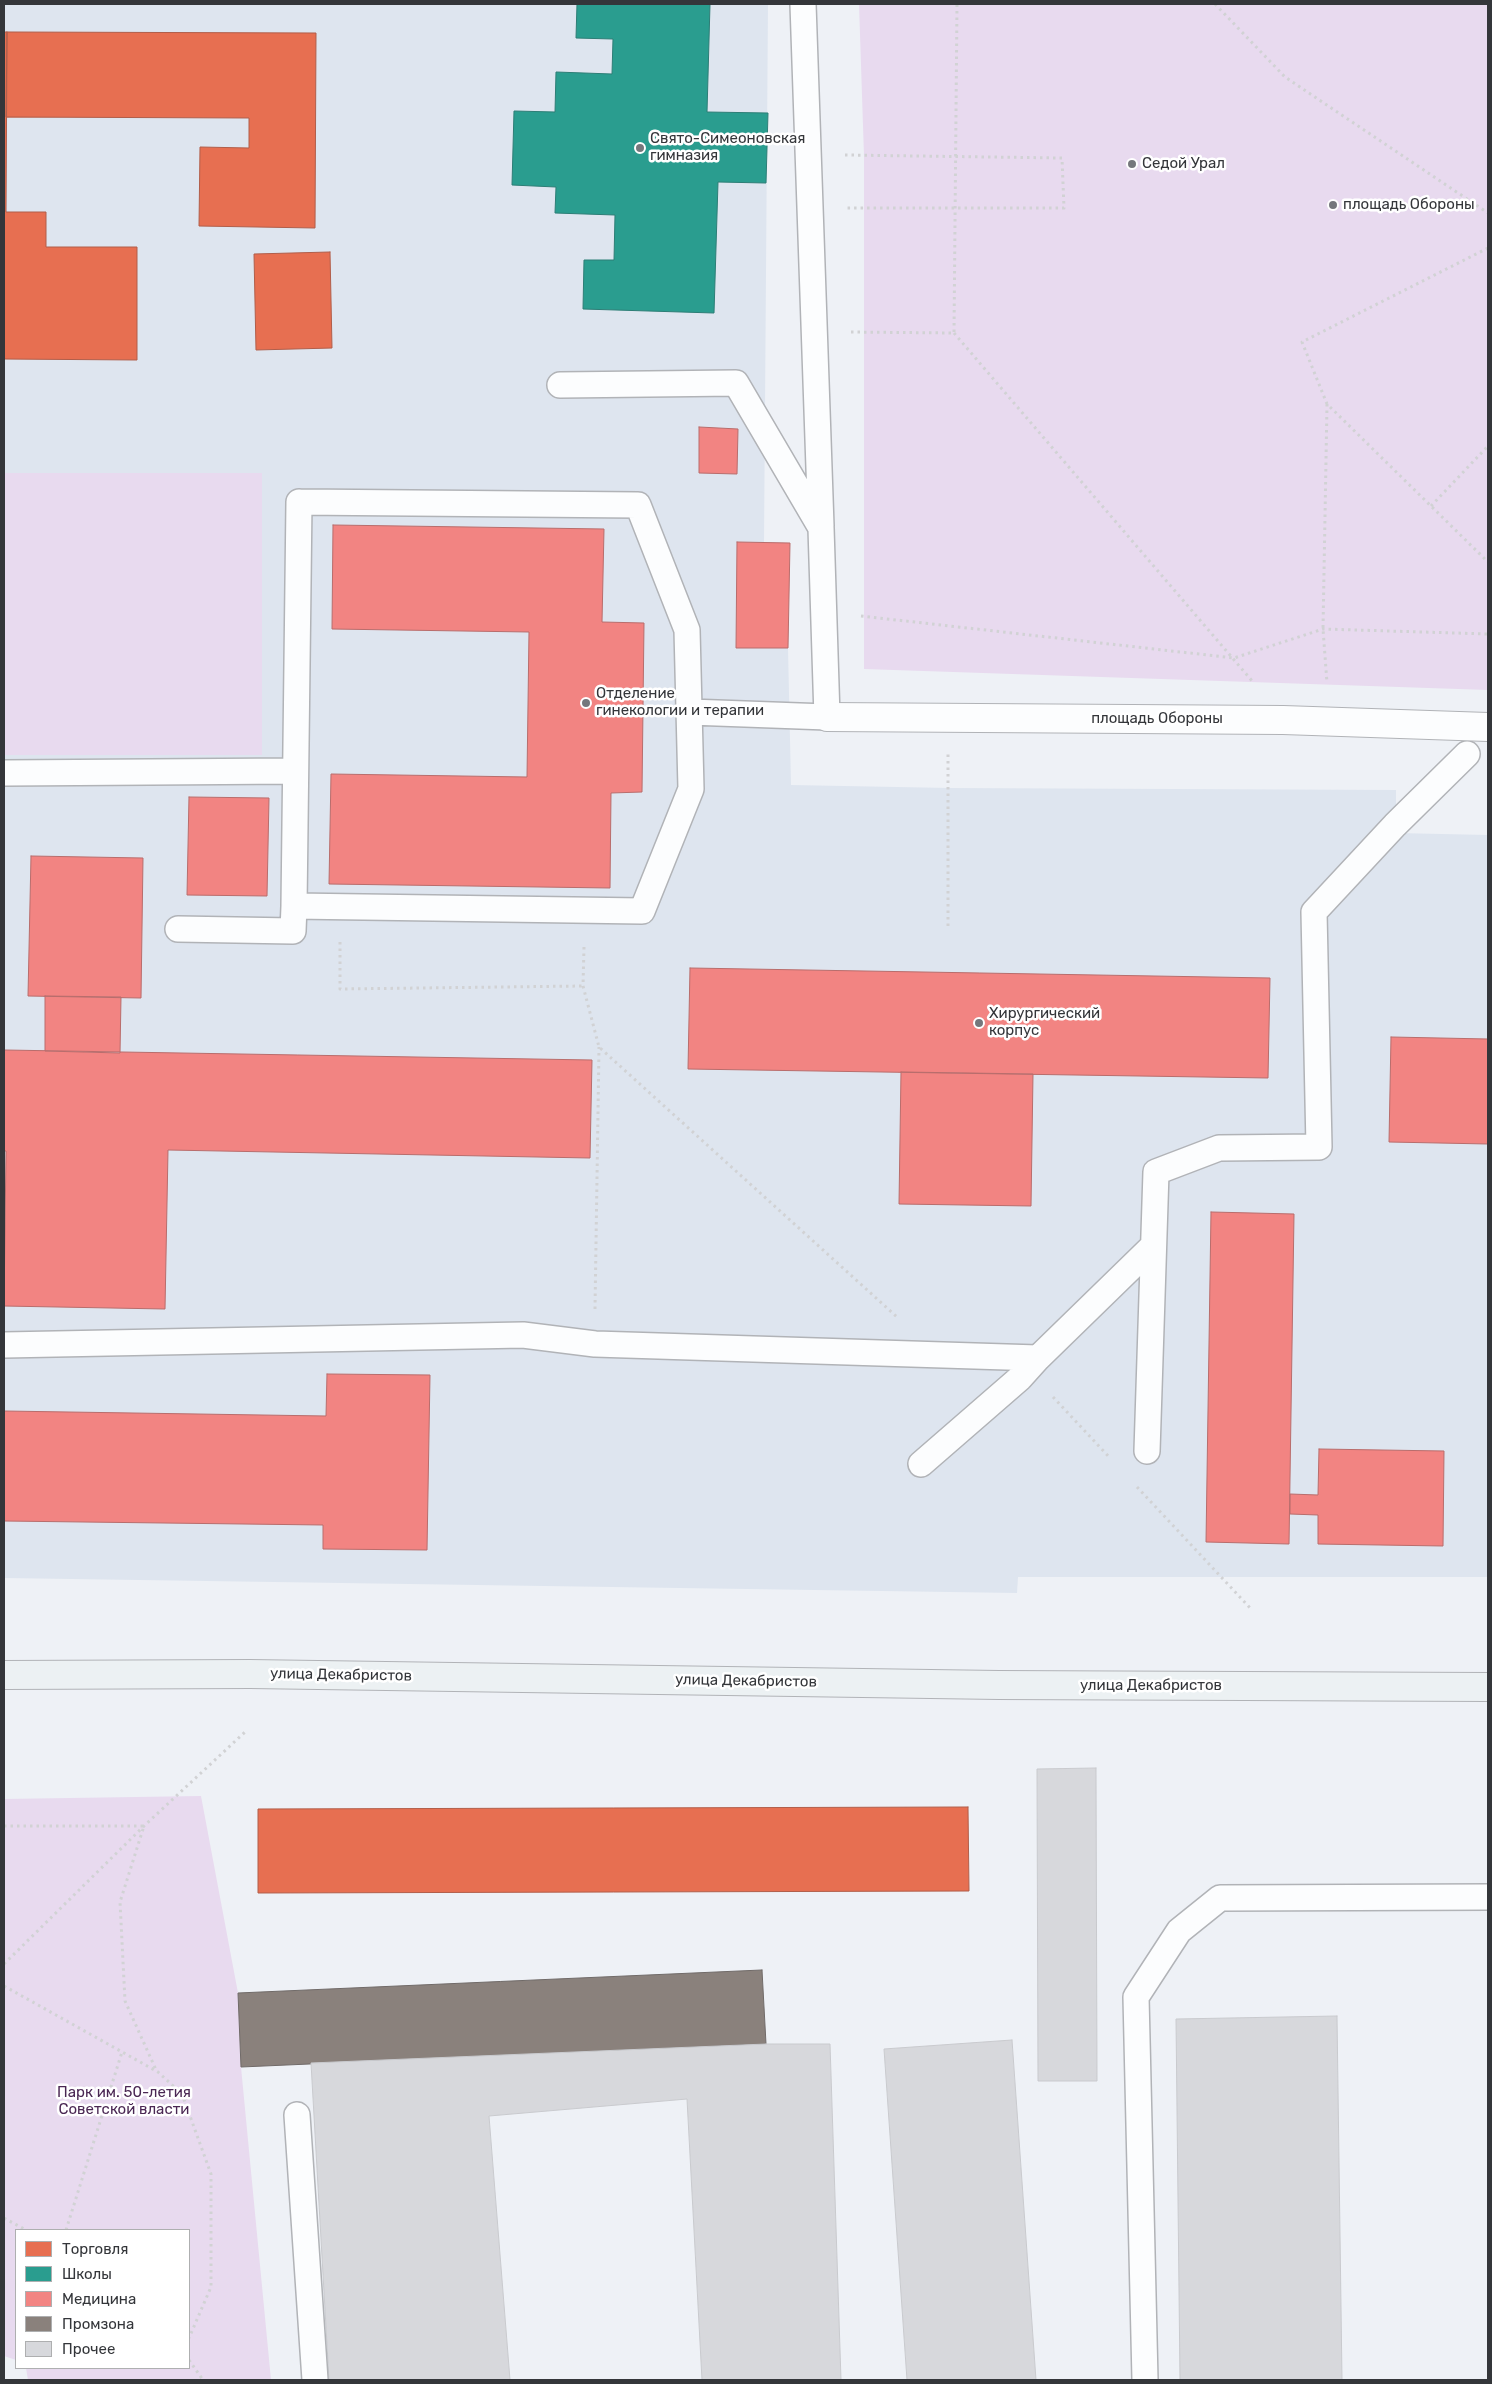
<!DOCTYPE html>
<html>
<head>
<meta charset="utf-8">
<style>
	body { margin:0 }
	#map { position:relative; width:1492px; height:2384px; overflow:hidden; background:#eef1f6; font-family:Rubik,sans-serif }
	canvas { display:block }
	.frame { position:absolute; inset:0; border:5px solid #34363a; pointer-events:none }
	.legend { position:absolute; left:15px; top:2229px; width:175px; height:140px; box-sizing:border-box; background:#fff; border:1px solid #aeafb0; margin:0; padding:6px 9px; list-style:none; font-size:15px; color:#34363a }
	.legend li { display:flex; align-items:center; gap:10px; height:25px }
	.legend b { width:25px; border:1px solid #aeafb0 }
</style>
</head>
<body>
<div id="map">
<canvas width="1492" height="2384"></canvas>
<div class="frame"></div>
<ul class="legend">
<li><b style="height:14px;background:#e76f51"></b>Торговля</li>
<li><b style="height:14px;background:#2a9d8f"></b>Школы</li>
<li><b style="height:14px;background:#f28482"></b>Медицина</li>
<li><b style="height:14px;background:#8a817c"></b>Промзона</li>
<li><b style="height:14px;background:#d7d8dc"></b>Прочее</li>
</ul>
</div>
<script>
const ctx = document.querySelector('canvas').getContext('2d');
ctx.lineJoin = 'round';
function fillPath(path, color) { ctx.fillStyle = color; ctx.fill(path, 'evenodd'); }
const toPath = rows => new Path2D(rows.map(r => 'M' + r).join(''));
function trace(path, color, width, dash) { ctx.strokeStyle = color; ctx.lineWidth = width; ctx.lineCap = dash ? 'butt' : 'round'; ctx.setLineDash(dash || []); ctx.stroke(path); }
function drawText(font, color, halo, rows, align = 'center') {
  ctx.font = font + ' Rubik,sans-serif'; ctx.lineWidth = 5; ctx.setLineDash([]); ctx.textBaseline = 'middle'; ctx.strokeStyle = halo; ctx.fillStyle = color; for (const [text, x, y, turn = 0] of rows) {
    ctx.save(); ctx.translate(x, y); ctx.rotate((+turn || 0) * Math.PI / 180); ctx.textAlign = isNaN(turn) ? turn : align; if (halo) ctx.strokeText(text, 0, 0); ctx.fillText(text, 0, 0); ctx.restore();
  }
}
const built = toPath([
	[4,4,768,4,764,542,790,543,788,648,791,785,950,788,1396,790,1396,833,1488,835,1488,1577,1018,1577,1017,1593,4,1578]
]);
const green = toPath([
	[859,4,1488,4,1488,690,864,669,864,156],
	[4,473,262,473,262,755,4,755],
	[201,1796,238,1993,241,2067,271,2380,28,2380,26,2368,189,2368,189,2230,16,2230,16,2360,4,2356,4,1799]
]);
const shops = toPath([
	[4,32,7,32,6,212,46,212,46,247,137,247,137,360,4,359,4,32],
	[7,32,316,33,315,228,199,226,200,147,249,148,249,118,6,117,7,32],
	[330,252,332,348,256,350,254,254,330,252],
	[968,1807,969,1891,258,1893,258,1809,968,1807]
]);
const schools = toPath([
	[577,4,710,4,707,112,768,113,766,183,718,182,714,313,583,309,584,260,614,260,615,215,555,213,556,187,512,185,514,111,555,112,556,72,612,74,613,39,576,38,577,4]
]);
const health = toPath([
	[699,427,738,429,737,474,699,473,699,427],
	[333,525,604,529,602,622,644,623,642,792,611,793,610,888,329,884,331,774,527,777,529,632,332,629,333,525],
	[737,542,790,543,788,648,736,648,737,542],
	[189,797,269,798,267,896,187,895,189,797],
	[31,856,143,858,141,998,28,996,31,856],
	[690,968,1270,978,1268,1078,688,1069,690,968],
	[45,996,121,997,120,1053,45,1051,45,996],
	[1391,1037,1488,1039,1488,1144,1389,1142,1391,1037],
	[4,1050,592,1060,590,1158,168,1150,165,1309,4,1306,6,1151,4,1151,4,1050],
	[901,1072,1033,1074,1031,1206,899,1204,901,1072],
	[1211,1212,1294,1214,1289,1544,1206,1542,1211,1212],
	[327,1374,430,1375,427,1550,323,1549,323,1525,4,1521,4,1411,326,1416,327,1374],
	[1319,1449,1444,1451,1443,1546,1318,1544,1318,1515,1290,1514,1290,1494,1318,1495,1319,1449]
]);
const industry = toPath([
	[762,1970,766,2044,241,2067,238,1993,762,1970]
]);
const building = toPath([
	[1096,1768,1097,2081,1038,2081,1037,1769,1096,1768],
	[1337,2016,1342,2380,1180,2380,1176,2019,1337,2016],
	[1012,2040,1036,2380,907,2380,884,2049,1012,2040],
	[766,2044,830,2044,841,2380,702,2380,687,2099,489,2116,510,2380,329,2380,311,2063,766,2044]
]);
const path = toPath([
	[1215,4,1285,77,1488,213],
	[845,155,1062,158,1064,208,845,208],
	[1488,248,1302,342,1327,404,1488,562],
	[851,332,954,333,957,4],
	[954,333,1253,682],
	[1327,404,1323,629,1327,683],
	[1431,506,1488,446],
	[861,616,1234,658,1323,629,1488,634],
	[948,926,948,754],
	[340,942,340,989,583,986],
	[584,947,583,986,599,1047,897,1317],
	[595,1309,599,1047],
	[1053,1397,1110,1458],
	[1137,1487,1252,1610],
	[4,1826,144,1826,120,1902,125,2001,157,2072],
	[4,1964,144,1826,245,1732],
	[4,1986,158,2072,182,2094,211,2174,211,2287,189,2338],
	[4,2218,26,2230],
	[66,2230,122,2052],
	[189,2360,203,2380]
]);
const lane = toPath([
	[803,4,821,526],
	[560,385,736,383,821,528,827,717,690,712],
	[299,502,638,505,687,630,691,789,642,911,294,906,299,502],
	[4,773,295,771],
	[178,929,293,931,294,906],
	[4,1345,523,1335,595,1344,1038,1358,1153,1246],
	[1147,1451,1156,1172,1219,1148,1319,1147,1314,912,1395,825,1467,754],
	[921,1464,1020,1378,1038,1358],
	[297,2115,315,2380],
	[1145,2380,1136,1997,1179,1931,1220,1898,1488,1897]
]);
const street = toPath([
	[827,717,1283,720,1488,727]
]);
const secondary = toPath([
	[4,1675,250,1674,999,1685,1488,1687]
]);
const markers = [
	[640,148,5,"#75777c"],
	[1132,164,5,"#75777c"],
	[1333,205,5,"#75777c"],
	[586,703,5,"#75777c"],
	[979,1023,5,"#75777c"]
];
const poiNames = [
	["Свято-Симеоновская",650,139],
	["гимназия",650,156],
	["Седой Урал",1142,164],
	["площадь Обороны",1343,205],
	["Отделение",596,694],
	["гинекологии и терапии",596,711],
	["Хирургический",989,1014],
	["корпус",989,1031]
];
const streetNames = [
	["площадь Обороны",1157,719],
	["улица Декабристов",341,1675,1],
	["улица Декабристов",746,1681,1],
	["улица Декабристов",1151,1686]
];
const parkNames = [
	["Парк им. 50-летия",124,2093],
	["Советской власти",124,2110]
];
fillPath(built, '#dee5ef');
fillPath(green, '#e8daef');
fillPath(shops, '#e76f51');
trace(shops, '#b15e4a', 1);
fillPath(schools, '#2a9d8f');
trace(schools, '#2d7e76', 1);
fillPath(health, '#f28482');
trace(health, '#b96d6c', 1);
fillPath(industry, '#8a817c');
trace(industry, '#706a68', 1);
fillPath(building, '#d7d8dc');
trace(building, '#c9cace', 1);
trace(lane, '#b1b3b7', 28);
trace(street, '#b1b3b7', 30);
trace(secondary, '#b1b3b7', 30);
trace(path, '#d1d2d4', 3, [2.5, 4]);
trace(lane, '#fcfdfe', 25);
trace(street, '#fcfdfe', 28);
trace(secondary, '#ecf1f3', 28);
for (const [x, y, r, color] of markers) { const dot = new Path2D(); dot.arc(x, y, r, 0, 2 * Math.PI); ctx.fillStyle = color; ctx.fill(dot); trace(dot, '#fff', 2); }
drawText('15px', '#34363a', '#fff', poiNames, 'left');
drawText('15px', '#34363a', '#fff', streetNames);
drawText('15px', '#4a2753', '#fff', parkNames);
</script>
</body>
</html>
